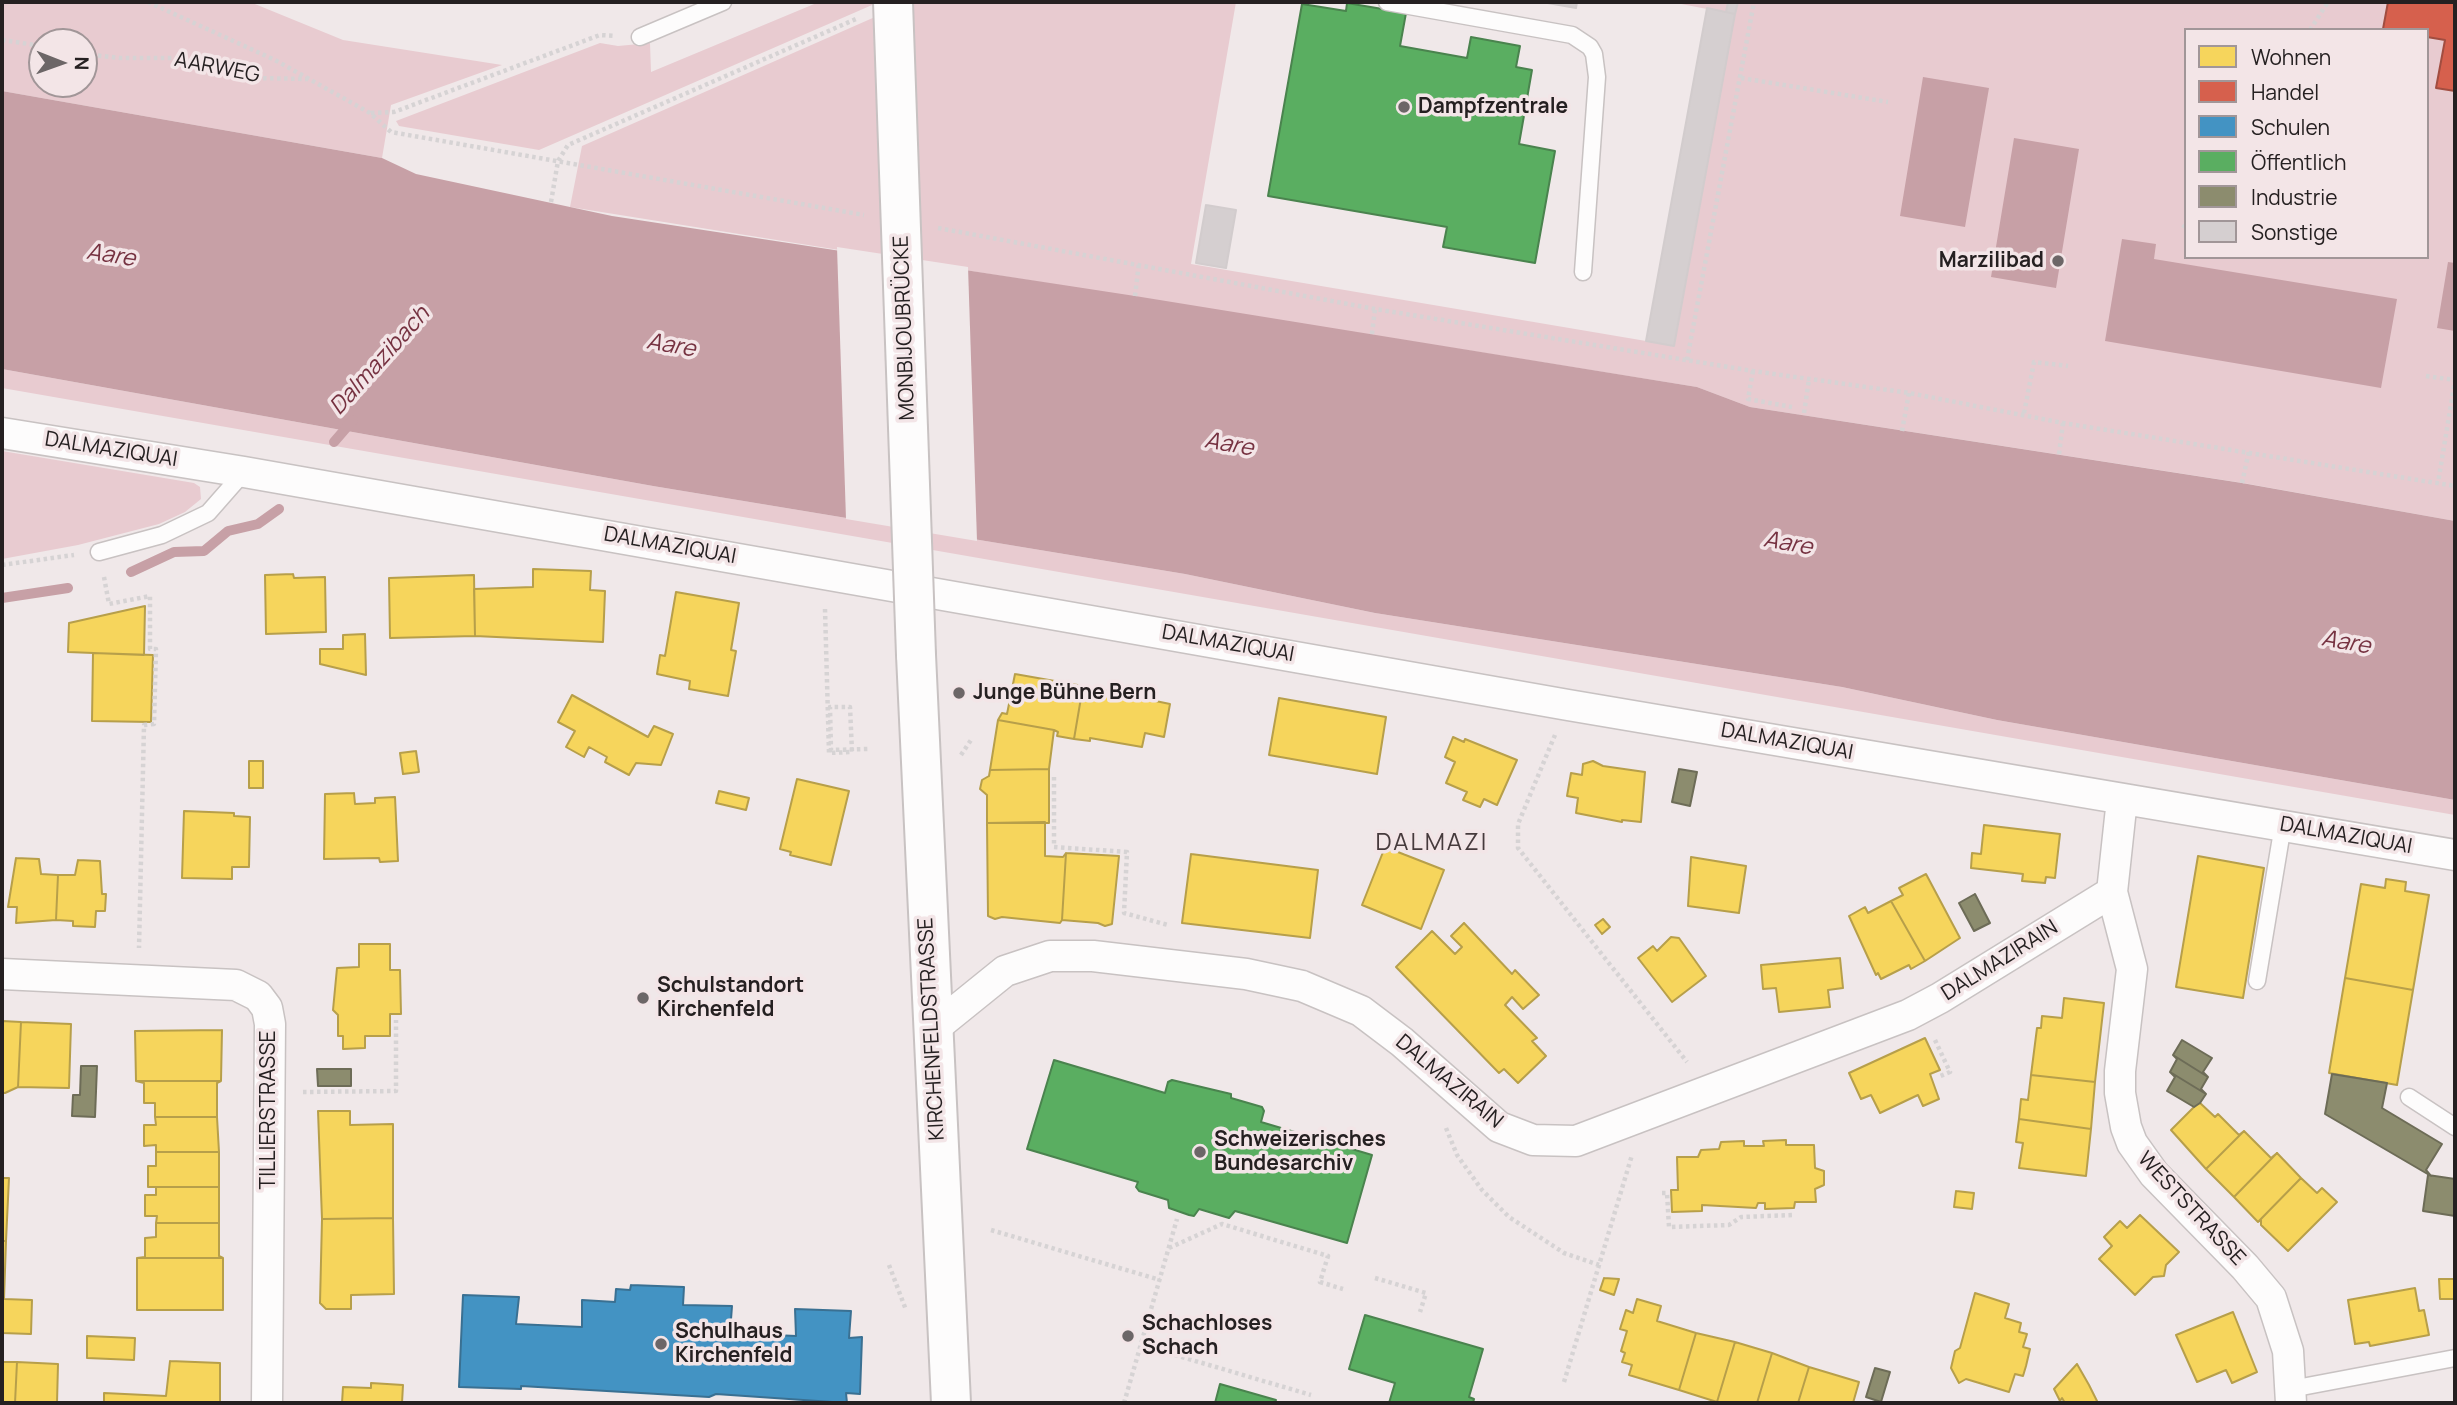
<!DOCTYPE html>
<html>
<head>
<meta charset="utf-8">
<style>
	body { margin:0 }
	#map { position:relative; width:2457px; height:1405px; overflow:hidden; background:#f0e8e9; font-family:Manrope,sans-serif }
	canvas { display:block }
	.frame { position:absolute; inset:0; border:4px solid #252021; pointer-events:none }
	.legend { position:absolute; left:2184px; top:28px; width:245px; height:231px; box-sizing:border-box; background:#f3e5e7; border:2px solid #a19698; margin:0; padding:9px 12px; list-style:none; font-size:21px; color:#252021 }
	.legend li { display:flex; align-items:center; gap:14px; height:35px }
	.legend b { width:35px; border:2px solid #a19698 }
	.north { position:absolute; left:28px; top:28px; width:70px; height:70px; box-sizing:border-box; background:#f3e5e7; border:2px solid #a19698; border-radius:50%; rotate:91deg; font-size:19px; font-weight:700; line-height:28px; text-align:center; color:#252021 }
	.north::after { content:''; display:block; margin:auto; width:24px; height:32px; background:#6c6667; clip-path:polygon(50% 0,100% 100%,50% 72%,0 100%) }
</style>
</head>
<body>
<div id="map">
<canvas width="2457" height="1405"></canvas>
<div class="frame"></div>
<ul class="legend">
<li><b style="height:19px;background:#f6d55c"></b>Wohnen</li>
<li><b style="height:19px;background:#d6604d"></b>Handel</li>
<li><b style="height:19px;background:#4393c3"></b>Schulen</li>
<li><b style="height:19px;background:#5aae61"></b>Öffentlich</li>
<li><b style="height:19px;background:#8c8c6e"></b>Industrie</li>
<li><b style="height:19px;background:#d5cfd0"></b>Sonstige</li>
</ul>
<div class="north">N</div>
</div>
<script>
const ctx = document.querySelector('canvas').getContext('2d');
ctx.lineJoin = 'round';
function fillPath(path, color) { ctx.fillStyle = color; ctx.fill(path, 'evenodd'); }
const toPath = rows => new Path2D(rows.map(r => 'M' + r).join(''));
function trace(path, color, width, dash) { ctx.strokeStyle = color; ctx.lineWidth = width; ctx.lineCap = dash ? 'butt' : 'round'; ctx.setLineDash(dash || []); ctx.stroke(path); }
function drawText(font, color, halo, rows, align = 'center') {
  ctx.font = font + ' Manrope,sans-serif'; ctx.lineWidth = 7; ctx.setLineDash([]); ctx.textBaseline = 'middle'; ctx.strokeStyle = halo; ctx.fillStyle = color; for (const [text, x, y, turn = 0] of rows) {
    ctx.save(); ctx.translate(x, y); ctx.rotate((+turn || 0) * Math.PI / 180); ctx.textAlign = isNaN(turn) ? turn : align; if (halo) ctx.strokeText(text, 0, 0); ctx.fillText(text, 0, 0); ctx.restore();
  }
}
const green = toPath([
	[2,2,250,2,343,40,502,65,391,105,382,158,2,91],
	[42,42,84,42,84,84,42,84],
	[819,2,879,2,539,150,399,126,396,121,600,43,618,46,650,43,651,72],
	[909,2,1236,2,1191,264,1646,341,1707,9,1671,2,2455,2,2455,521,2243,483,1750,407,1697,387,570,207,582,146],
	[2186,30,2427,30,2427,257,2186,257],
	[2,369,653,486,1185,574,1375,613,1842,687,1997,720,2455,800,2455,815,2,388],
	[2,451,194,483,200,487,201,499,185,512,159,524,78,545,2,559]
]);
const water = toPath([
	[1923,77,1989,88,1965,227,1900,216],
	[2,91,382,158,416,174,612,216,1135,296,1697,387,1750,407,2242,483,2455,521,2455,800,1997,720,1842,687,1375,613,1185,574,653,486,2,369],
	[2014,138,2079,149,2056,288,1991,277],
	[2122,239,2156,244,2154,259,2397,299,2381,388,2105,341],
	[2448,262,2455,263,2455,331,2437,328]
]);
const pier = toPath([
	[837,247,968,267,977,541,846,519]
]);
const homes = toPath([
	[533,569,591,571,590,590,605,591,603,642,475,636,474,589,533,587,533,569],
	[293,574,294,578,325,577,326,632,266,634,265,575,293,574],
	[474,575,475,636,390,638,389,578,474,575],
	[676,592,739,603,731,650,736,651,728,696,689,689,690,681,657,674,660,655,665,656,676,592],
	[145,606,144,655,68,652,69,623,145,606],
	[365,634,366,675,320,664,320,649,343,649,343,635,365,634],
	[93,653,153,655,151,722,92,721,93,653],
	[1015,674,1083,686,1074,739,1057,736,1058,732,1054,730,998,720,1002,713,1007,714,1015,674],
	[1083,686,1170,704,1164,737,1145,733,1142,747,1090,738,1090,741,1074,739,1083,686],
	[572,695,648,737,654,726,673,734,661,765,636,763,629,775,605,762,607,757,589,747,584,757,566,747,575,731,558,722,572,695],
	[1279,698,1386,717,1377,774,1269,755,1279,698],
	[998,720,1054,730,1049,769,990,770,998,720],
	[1453,737,1464,742,1465,739,1517,760,1497,805,1484,799,1480,807,1463,800,1467,792,1446,783,1455,762,1445,757,1453,737],
	[416,751,419,772,403,774,400,753,416,751],
	[249,761,263,761,263,788,249,788,249,761],
	[1593,761,1603,766,1645,772,1641,822,1622,820,1622,822,1576,813,1578,798,1567,796,1571,773,1582,775,1583,764,1593,761],
	[1049,769,1049,823,987,823,987,795,980,789,982,780,989,776,990,770,1049,769],
	[797,779,849,791,831,865,790,855,791,852,780,849,797,779],
	[719,791,749,798,746,810,716,803,719,791],
	[354,793,355,804,375,803,375,798,395,797,398,861,380,862,379,858,324,859,325,794,354,793],
	[184,811,234,813,234,816,250,817,249,867,232,867,232,879,182,878,184,811],
	[1045,822,1045,856,1063,857,1066,853,1062,920,1060,923,1002,917,995,919,988,916,987,823,1045,822],
	[1984,825,2060,834,2055,878,2046,877,2045,883,2022,881,2023,874,1971,868,1972,853,1981,854,1984,825],
	[1385,847,1444,870,1421,929,1362,905,1385,847],
	[1066,853,1119,856,1112,924,1105,926,1098,923,1062,920,1066,853],
	[1191,854,1318,870,1310,938,1182,923,1191,854],
	[2198,856,2264,868,2243,998,2176,987,2198,856],
	[1691,857,1746,866,1739,913,1688,906,1691,857],
	[16,858,39,859,41,874,58,875,56,920,16,923,17,907,8,907,16,858],
	[78,860,100,861,102,894,106,894,105,911,96,911,95,927,73,926,73,921,56,920,58,875,75,875,78,860],
	[1926,874,1960,938,1925,961,1891,901,1903,895,1899,888,1926,874],
	[2386,879,2406,882,2405,891,2429,895,2413,990,2345,978,2361,884,2385,888,2386,879],
	[1891,901,1925,961,1911,969,1909,965,1881,979,1878,973,1876,975,1849,916,1865,907,1868,913,1891,901],
	[1603,919,1610,927,1602,934,1595,925,1603,919],
	[1464,923,1512,974,1515,970,1539,995,1523,1009,1512,997,1505,1005,1537,1038,1532,1041,1546,1056,1518,1083,1504,1069,1499,1073,1396,967,1432,931,1455,954,1462,947,1451,936,1464,923],
	[1671,937,1679,938,1706,976,1672,1002,1638,958,1653,946,1657,951,1671,937],
	[359,944,390,944,390,970,400,970,401,1014,390,1014,390,1036,365,1036,365,1048,343,1049,343,1036,338,1036,338,1015,333,1010,337,968,359,967,359,944],
	[1840,958,1843,988,1828,990,1830,1007,1779,1012,1776,988,1763,989,1761,965,1840,958],
	[2345,978,2413,990,2397,1085,2329,1073,2345,978],
	[2064,998,2104,1003,2095,1082,2031,1075,2037,1028,2041,1028,2042,1016,2062,1018,2064,998],
	[2,1021,21,1022,18,1087,5,1093,2,1093,2,1021],
	[21,1022,71,1024,69,1088,18,1087,21,1022],
	[222,1030,221,1081,136,1081,135,1031,222,1030],
	[1925,1038,1940,1070,1930,1074,1939,1099,1923,1106,1918,1095,1880,1113,1871,1095,1861,1099,1849,1073,1925,1038],
	[2031,1075,2095,1082,2091,1129,2019,1119,2021,1099,2028,1100,2031,1075],
	[136,1081,221,1081,217,1083,217,1117,155,1117,155,1103,144,1103,144,1083,136,1081],
	[2199,1102,2215,1117,2218,1114,2239,1135,2244,1131,2206,1169,2171,1130,2199,1102],
	[318,1111,350,1111,350,1125,393,1124,393,1218,322,1219,318,1111],
	[155,1117,217,1117,219,1152,156,1152,156,1145,144,1146,144,1125,156,1125,155,1117],
	[2019,1119,2091,1129,2086,1176,2019,1168,2023,1143,2016,1142,2019,1119],
	[2244,1131,2271,1158,2277,1153,2234,1197,2206,1169,2244,1131],
	[1786,1140,1786,1145,1814,1145,1815,1168,1824,1171,1824,1185,1815,1189,1816,1202,1795,1202,1794,1208,1765,1209,1765,1203,1758,1203,1756,1208,1702,1205,1702,1211,1672,1212,1671,1190,1678,1190,1677,1157,1698,1157,1701,1150,1719,1149,1721,1142,1744,1141,1744,1146,1764,1146,1763,1141,1786,1140],
	[156,1152,219,1152,219,1187,148,1187,148,1166,156,1166,156,1152],
	[2277,1153,2301,1178,2258,1222,2234,1197,2277,1153],
	[2,1178,9,1178,6,1241,2,1241,2,1178],
	[2301,1178,2317,1193,2322,1188,2337,1202,2288,1251,2261,1225,2261,1220,2258,1222,2301,1178],
	[156,1187,219,1187,219,1223,156,1223,157,1216,145,1216,145,1195,156,1195,156,1187],
	[1956,1191,1974,1193,1972,1209,1954,1207,1956,1191],
	[2140,1215,2179,1252,2166,1265,2164,1276,2153,1277,2135,1295,2099,1259,2112,1246,2104,1237,2120,1221,2127,1228,2140,1215],
	[393,1218,394,1294,351,1295,351,1309,326,1309,320,1303,322,1219,393,1218],
	[156,1223,219,1223,219,1256,223,1258,137,1258,145,1257,145,1238,156,1237,156,1223],
	[2,1241,6,1241,4,1299,32,1300,31,1334,2,1333,2,1241],
	[137,1258,223,1258,223,1310,137,1310,137,1258],
	[1604,1278,1619,1279,1614,1295,1600,1290,1604,1278],
	[2439,1279,2455,1279,2455,1299,2440,1299,2439,1279],
	[2415,1288,2419,1311,2424,1310,2429,1335,2370,1346,2369,1342,2355,1344,2348,1300,2415,1288],
	[1975,1293,2009,1304,2005,1318,2021,1323,2019,1332,2027,1334,2023,1347,2030,1349,2026,1366,2023,1376,2015,1374,2009,1392,1966,1379,1959,1383,1951,1368,1955,1351,1960,1348,1975,1293],
	[1637,1299,1661,1306,1657,1321,1696,1333,1679,1390,1629,1375,1632,1365,1622,1362,1625,1353,1621,1351,1627,1331,1620,1329,1626,1310,1633,1313,1637,1299],
	[2233,1312,2257,1372,2232,1383,2226,1370,2197,1382,2176,1335,2233,1312],
	[1696,1333,1735,1342,1717,1402,1679,1390,1696,1333],
	[87,1336,135,1338,134,1360,87,1358,87,1336],
	[1735,1342,1772,1353,1757,1403,1717,1402,1735,1342],
	[1772,1353,1809,1367,1798,1403,1757,1403,1772,1353],
	[170,1361,220,1363,220,1403,104,1403,104,1393,166,1396,170,1361],
	[2,1362,17,1362,15,1403,2,1403,2,1362],
	[17,1362,58,1364,57,1403,15,1403,17,1362],
	[2077,1364,2089,1385,2098,1403,2065,1403,2062,1398,2060,1401,2054,1389,2077,1364],
	[1809,1367,1859,1382,1853,1403,1798,1403,1809,1367],
	[371,1383,403,1385,402,1403,342,1403,343,1387,371,1388,371,1383]
]);
const shops = toPath([
	[2388,2,2455,2,2455,91,2436,88,2445,40,2427,37,2427,30,2383,29,2388,2]
]);
const schools = toPath([
	[631,1285,684,1287,683,1305,732,1306,730,1333,796,1336,795,1309,851,1311,849,1338,862,1337,860,1394,846,1393,847,1403,716,1394,709,1397,521,1386,521,1389,459,1387,463,1295,519,1297,516,1324,582,1327,582,1300,615,1302,616,1289,630,1290,631,1285]
]);
const public = toPath([
	[1347,3,1406,13,1400,46,1467,58,1471,37,1520,46,1516,67,1532,70,1519,144,1555,151,1535,263,1443,247,1447,227,1268,196,1302,4,1346,11,1347,3],
	[1054,1060,1165,1093,1168,1082,1172,1080,1231,1094,1231,1098,1262,1107,1264,1111,1261,1122,1372,1155,1347,1243,1235,1211,1229,1218,1199,1209,1194,1216,1189,1215,1169,1208,1168,1200,1139,1191,1136,1187,1138,1182,1027,1149,1054,1060],
	[1365,1315,1483,1349,1469,1397,1474,1399,1473,1403,1389,1403,1395,1383,1349,1369,1365,1315],
	[1220,1384,1276,1400,1275,1403,1215,1403,1220,1384]
]);
const industry = toPath([
	[1679,769,1697,772,1690,806,1672,802,1679,769],
	[1975,894,1990,923,1974,931,1959,903,1975,894],
	[2182,1040,2212,1058,2203,1072,2208,1077,2173,1055,2182,1040],
	[2173,1055,2208,1077,2201,1089,2206,1094,2170,1072,2177,1059,2173,1055],
	[81,1066,97,1066,95,1117,72,1116,73,1095,80,1095,81,1066],
	[317,1069,351,1069,351,1086,318,1086,317,1069],
	[2170,1072,2206,1094,2200,1103,2194,1107,2167,1091,2175,1077,2170,1072],
	[2332,1074,2387,1083,2382,1108,2442,1144,2426,1170,2431,1176,2325,1114,2332,1074],
	[2428,1175,2455,1179,2455,1216,2423,1211,2428,1175],
	[1875,1368,1890,1372,1881,1402,1866,1397,1875,1368]
]);
const stream = toPath([
	[334,442,353,420],
	[131,572,174,552,204,551,228,531,258,524,279,509],
	[2,598,68,588]
]);
const building = toPath([
	[1542,2,1577,2,1576,8,1542,2],
	[1728,2,1738,2,1735,14,1726,12,1728,2],
	[1707,8,1735,14,1674,346,1646,341,1707,8],
	[1206,205,1236,210,1226,268,1196,263,1206,205]
]);
const path = toPath([
	[148,2,275,60,370,113,391,132,864,215],
	[2310,30,2328,2],
	[2,40,42,46],
	[84,54,120,58,181,58,254,78,308,79],
	[1741,78,1888,102],
	[371,113,394,112,600,35,615,36],
	[551,202,558,161,568,145,856,19],
	[938,228,1375,309,1753,371,1909,393,2063,423,2455,486],
	[2183,228,2186,224],
	[1135,296,1139,263],
	[1372,334,1375,309],
	[1687,360,1754,2],
	[1753,371,1748,399,1792,407],
	[2426,376,2455,380,2438,483],
	[1804,413,1809,379],
	[2024,413,2034,362,2068,366],
	[1902,431,1909,393],
	[2059,454,2063,423],
	[2242,483,2249,451],
	[2,565,74,555],
	[104,577,109,604,150,596,150,649,156,649,154,724,144,725,139,948],
	[825,609,829,753,852,752,850,707,830,707,831,750,868,749],
	[1555,735,1518,824,1518,848,1687,1062],
	[961,755,971,740],
	[1054,777,1054,847,1127,852,1124,913,1168,925],
	[1935,1040,1950,1072,1938,1077],
	[303,1092,396,1091,396,1020],
	[1446,1128,1457,1155,1482,1190,1509,1217,1564,1253,1599,1265],
	[1662,1193,1667,1193,1669,1227,1729,1225,1741,1217,1793,1215],
	[991,1230,1160,1280],
	[1169,1248,1222,1224,1328,1256,1320,1282,1343,1289],
	[889,1265,906,1310],
	[1375,1278,1426,1293,1420,1312],
	[1141,1345,1311,1395],
	[1564,1382,1632,1155],
	[1124,1403,1177,1219]
]);
const lane = toPath([
	[1387,2,1572,35,1590,47,1594,54,1597,77,1583,272],
	[640,37,723,2],
	[99,552,162,535,208,513,244,472],
	[2257,981,2283,825],
	[2409,1097,2455,1127],
	[2291,1389,2455,1358]
]);
const street = toPath([
	[2,433,244,472,1568,705,2455,855],
	[2122,799,2112,892,2132,969,2120,1071,2120,1093,2126,1127,2132,1143,2154,1174,2245,1267,2271,1298,2288,1351,2291,1403],
	[2,974,236,985,258,996,267,1008,270,1024,267,1403],
	[932,1030,1005,971,1050,956,1093,956,1246,974,1302,986,1361,1011,1402,1042,1499,1127,1533,1140,1576,1141,1908,1015,1940,998,2112,892]
]);
const primary = toPath([
	[916,655,951,1403]
]);
const primaryBridge = toPath([
	[893,2,916,655]
]);
const markers = [
	[1404,107,7,"#6c6667"],
	[2058,261,7,"#6c6667"],
	[959,693,7,"#6c6667"],
	[643,998,7,"#6c6667"],
	[1200,1152,7,"#6c6667"],
	[1128,1336,7,"#6c6667"],
	[661,1344,7,"#6c6667"]
];
const streetNames = [
	["AARWEG",217,68,11],
	["MONBIJOUBRÜCKE",905,328,-92],
	["DALMAZIQUAI",111,450,9],
	["DALMAZIQUAI",670,546,10],
	["DALMAZIQUAI",1228,644,10],
	["DALMAZIQUAI",1787,742,10],
	["DALMAZIQUAI",2346,836,10],
	["DALMAZIRAIN",2000,961,-32],
	["KIRCHENFELDSTRASSE",932,1029,-93],
	["DALMAZIRAIN",1449,1082,40],
	["TILLIERSTRASSE",269,1110,-90],
	["WESTSTRASSE",2191,1209,47]
];
const poiNames = [
	["Dampfzentrale",1418,107],
	["Marzilibad",2044,261,"right"],
	["Junge Bühne Bern",973,693],
	["Schulstandort",657,986],
	["Kirchenfeld",657,1010],
	["Schweizerisches",1214,1140],
	["Bundesarchiv",1214,1164],
	["Schachloses",1142,1324],
	["Schach",1142,1348],
	["Schulhaus",675,1332],
	["Kirchenfeld",675,1356]
];
const waterNames = [
	["Aare",111,256,9],
	["Aare",671,346,10],
	["Dalmazibach",380,361,-48],
	["Aare",1229,445,10],
	["Aare",1788,544,10],
	["Aare",2346,643,10]
];
const quarterNames = [
	["DALMAZI",1432,843]
];
fillPath(green, '#e8cbd0');
fillPath(water, '#c7a0a6');
fillPath(pier, '#f0e8e9');
fillPath(homes, '#f6d55c');
trace(homes, '#b79f4a', 2);
fillPath(shops, '#d6604d');
trace(shops, '#a14d40', 2);
fillPath(schools, '#4393c3');
trace(schools, '#3a7092', 2);
fillPath(public, '#5aae61');
trace(public, '#4a834e', 2);
fillPath(industry, '#8c8c6e');
trace(industry, '#6d6c57', 2);
trace(stream, '#c7a0a6', 10);
fillPath(building, '#d5cfd0');
trace(building, '#d2cccd', 2);
trace(lane, '#c8c2c2', 19);
trace(street, '#c8c2c2', 33);
trace(primary, '#c8c2c2', 42);
trace(path, '#d6d3d4', 4.5, [3.5, 3.5]);
trace(lane, '#fdfcfc', 16);
trace(street, '#fdfcfc', 30);
trace(primary, '#fdfcfc', 38);
trace(primaryBridge, '#c8c2c2', 42, []);
trace(primaryBridge, '#fdfcfc', 38);
for (const [x, y, r, color] of markers) { const dot = new Path2D(); dot.arc(x, y, r, 0, 2 * Math.PI); ctx.fillStyle = color; ctx.fill(dot); trace(dot, '#f3e5e7', 2.5); }
drawText('21px', '#252021', '#f3e5e7', streetNames);
drawText('bold 21px', '#252021', '#f3e5e7', poiNames, 'left');
drawText('italic 23px', '#763241', '#f3e5e7', waterNames);
ctx.letterSpacing = '2px';
drawText('24px', '#463a3c', '#f3e5e7', quarterNames);
ctx.letterSpacing = '0px';
</script>
</body>
</html>
